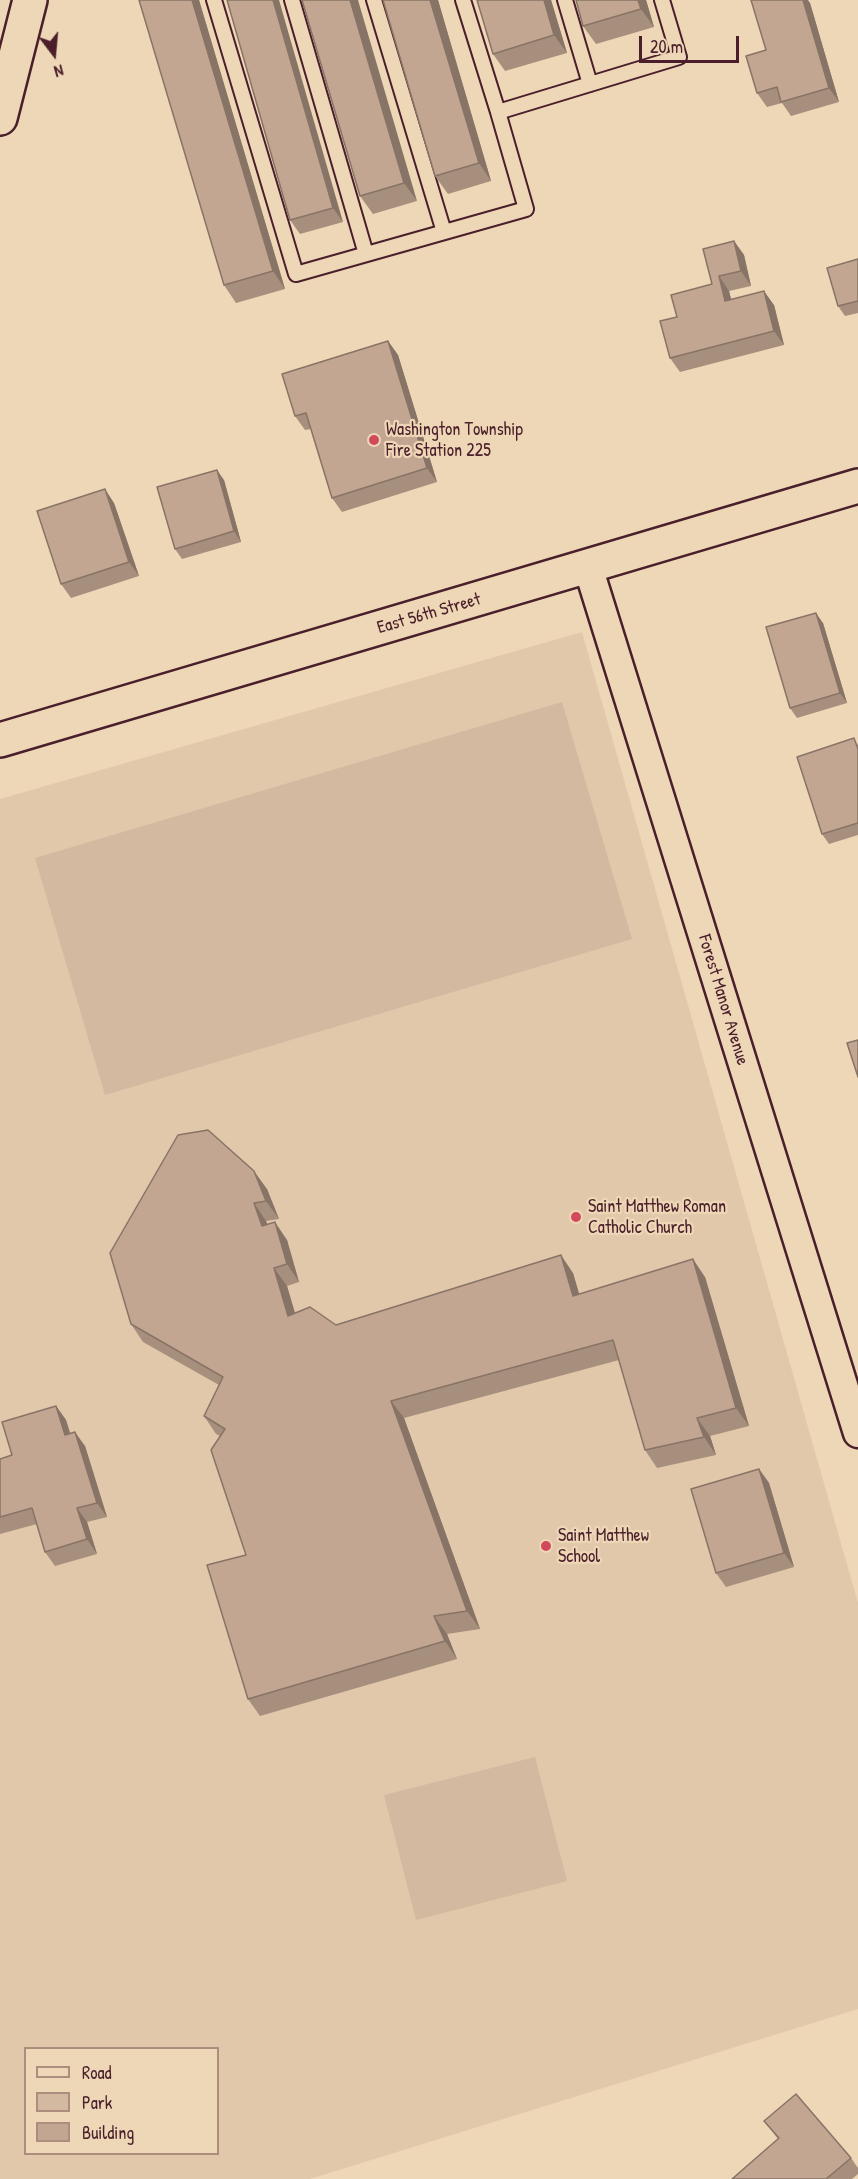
<!DOCTYPE html>
<html>
<head>
<meta charset="utf-8">
<style>
	body { margin:0 }
	#map { position:relative; width:858px; height:2179px; overflow:hidden; background:#eed7b6; font-family:"Patrick Hand",sans-serif }
	canvas { display:block }
	.legend { position:absolute; left:24px; top:2047px; width:195px; height:108px; box-sizing:border-box; background:#eed7b6; border:2px solid #ac8d7e; margin:0; padding:8px 10px; list-style:none; font-size:18px; color:#4a1f2b }
	.legend li { display:flex; align-items:center; gap:12px; height:30px }
	.legend b { width:30px; border:2px solid #ac8d7e }
	.north { position:absolute; left:24px; top:24px; width:60px; height:60px; -webkit-text-stroke:4px #eed7b6; paint-order:stroke; rotate:164deg; font-size:16px; font-weight:700; line-height:24px; text-align:center; color:#4a1f2b }
	.north::after { content:''; display:block; margin:auto; width:21px; height:27px; background:#4a1f2b; clip-path:polygon(50% 0,100% 100%,50% 72%,0 100%) }
	.scale { position:absolute; left:639px; top:36px; width:100px; height:27px; box-sizing:border-box; border:3px solid #4a1f2b; border-top:0; padding-left:8px; font-size:18px; line-height:21px; white-space:nowrap; color:#4a1f2b; -webkit-text-stroke:4px #eed7b6; paint-order:stroke }
</style>
</head>
<body>
<div id="map">
<canvas width="858" height="2179"></canvas>
<ul class="legend">
<li><b style="height:8px;background:#eed7b6"></b>Road</li>
<li><b style="height:16px;background:#d3b9a0"></b>Park</li>
<li><b style="height:16px;background:#c2a691"></b>Building</li>
</ul>
<div class="north">N</div>
<div class="scale">20 m</div>
</div>
<script>
const ctx = document.querySelector('canvas').getContext('2d');
ctx.lineJoin = 'round';
function fillPath(path, color) { ctx.fillStyle = color; ctx.fill(path, 'evenodd'); }
const toPath = rows => new Path2D(rows.map(r => 'M' + r).join(''));
function trace(path, color, width, dash) { ctx.strokeStyle = color; ctx.lineWidth = width; ctx.lineCap = dash ? 'butt' : 'round'; ctx.setLineDash(dash || []); ctx.stroke(path); }
function drawText(font, color, halo, rows, align = 'center') {
  ctx.font = font + ' "Patrick Hand",sans-serif'; ctx.lineWidth = 4.5; ctx.setLineDash([]); ctx.textBaseline = 'middle'; ctx.strokeStyle = halo; ctx.fillStyle = color; for (const [text, x, y, turn = 0] of rows) {
    ctx.save(); ctx.translate(x, y); ctx.rotate((+turn || 0) * Math.PI / 180); ctx.textAlign = isNaN(turn) ? turn : align; if (halo) ctx.strokeText(text, 0, 0); ctx.fillText(text, 0, 0); ctx.restore();
  }
}
const built = toPath([
	[582,632,858,1603,858,2009,310,2179,0,2179,0,799],
	[26,2048,218,2048,218,2154,26,2154]
]);
const green = toPath([
	[562,702,632,939,105,1095,35,858],
	[535,1757,567,1881,416,1920,384,1795]
]);
const lane = toPath([
	[214,0,296,274,526,209,498,112,679,57,662,0],
	[292,0,366,254],
	[374,0,444,232],
	[463,0,498,112],
	[565,0,590,84]
]);
const street = toPath([
	[588,567,858,1433]
]);
const secondary = toPath([
	[0,740,858,486]
]);
const primary = toPath([
	[0,118,30,0]
]);
const wall = toPath([
	[139,0,199,0,285,289,236,303,224,285],
	[227,0,343,222,300,234,290,220],
	[302,0,417,201,373,214,360,196],
	[383,0,438,0,491,181,448,194,435,176],
	[551,0,567,53,505,71,493,54],
	[646,0,654,27,596,44,583,26],
	[810,3,839,102,791,116,782,103,767,107,757,93,766,50],
	[734,241,744,255,751,286,729,291,731,299,774,305,784,345,680,372,670,358,677,317,712,284],
	[858,259,858,313,845,316,838,306],
	[388,341,398,355,437,482,342,512,332,498,311,429,305,430,295,416],
	[224,480,241,542,182,559,175,549],
	[114,503,139,576,71,598,61,584],
	[823,623,847,703,797,718,790,708],
	[858,743,858,835,829,844,822,834],
	[267,1189,279,1219,266,1221,267,1224,287,1240,299,1282,287,1286,295,1313,336,1325,573,1273,579,1294,705,1277,749,1426,710,1436,716,1455,657,1468,645,1450,619,1360,404,1418,480,1629,447,1634,457,1659,260,1716,248,1699,246,1555,220,1436,216,1434,204,1416,219,1385,143,1342,131,1324],
	[56,1406,66,1420,70,1433,85,1446,107,1517,87,1522,97,1554,55,1566,45,1552,37,1524,0,1534,0,1459,12,1455],
	[759,1469,769,1483,794,1567,726,1587,716,1573],
	[764,2121,851,2158,858,2168,858,2174,852,2179,732,2179,778,2139]
]);
const shadedWall = toPath([
	[192,0,199,0,285,289,273,271],
	[273,0,279,0,343,222,333,208],
	[350,0,358,0,417,201,404,183],
	[430,0,438,0,491,181,479,163],
	[544,0,551,0,567,53,554,35],
	[638,0,646,0,654,27,641,9],
	[803,0,808,0,810,3,839,102,829,88],
	[734,241,744,255,751,286,741,271],
	[719,276,729,291,735,315,725,301],
	[764,291,774,305,784,345,774,331],
	[388,341,398,355,437,482,427,468],
	[217,470,224,480,241,542,234,531],
	[105,489,114,503,139,576,129,562],
	[816,613,823,623,847,703,840,693],
	[254,1171,267,1189,279,1219,266,1201],
	[254,1203,266,1221,275,1243,262,1226],
	[275,1222,287,1240,299,1282,287,1264],
	[561,1255,573,1273,585,1314,573,1296],
	[693,1259,705,1277,749,1426,736,1408],
	[274,1268,287,1286,301,1334,288,1316],
	[391,1401,404,1418,480,1629,467,1611],
	[56,1406,66,1420,75,1449,65,1435],
	[697,1418,710,1436,716,1455,704,1437],
	[75,1432,85,1446,107,1517,97,1503],
	[759,1469,769,1483,794,1567,784,1553],
	[77,1508,87,1522,97,1554,87,1539],
	[434,1616,447,1634,457,1659,445,1641]
]);
const building = toPath([
	[139,0,192,0,273,271,224,285,139,0],
	[227,0,273,0,333,208,290,220,227,0],
	[302,0,350,0,404,183,360,196,302,0],
	[383,0,430,0,479,163,435,176,383,0],
	[477,0,544,0,554,35,493,54,477,0],
	[576,0,638,0,641,9,583,26,576,0],
	[751,0,803,0,829,88,781,102,777,87,757,93,746,56,766,50,751,0],
	[734,241,741,271,719,276,725,301,764,291,774,331,670,358,660,321,677,317,671,295,712,284,703,249,734,241],
	[858,259,858,301,838,306,827,268,858,259],
	[388,341,427,468,332,498,306,413,295,416,282,374,388,341],
	[217,470,234,531,175,549,157,487,217,470],
	[105,489,129,562,61,584,37,511,105,489],
	[816,613,840,693,790,708,766,627,816,613],
	[854,738,858,749,858,823,822,834,797,757,854,738],
	[858,1040,858,1077,847,1043,858,1040],
	[208,1130,254,1171,266,1201,254,1203,262,1226,275,1222,287,1264,274,1268,288,1316,310,1307,336,1325,561,1255,573,1296,693,1259,736,1408,697,1418,704,1437,645,1450,613,1340,391,1401,467,1611,434,1616,445,1641,248,1699,207,1565,246,1555,211,1450,225,1429,204,1416,223,1377,131,1324,110,1253,178,1135,208,1130],
	[56,1406,65,1435,75,1432,97,1503,77,1508,87,1539,45,1552,32,1508,0,1517,0,1459,12,1455,2,1422,56,1406],
	[759,1469,784,1553,716,1573,691,1489,759,1469],
	[796,2094,851,2158,826,2179,732,2179,779,2138,764,2121,796,2094]
]);
const markers = [
	[374,440,6,"#d1495b"],
	[576,1217,6,"#d1495b"],
	[546,1546,6,"#d1495b"]
];
const poiNames = [
	["Washington Township",386,430],
	["Fire Station 225",386,451],
	["Saint Matthew Roman",588,1207],
	["Catholic Church",588,1228],
	["Saint Matthew",558,1536],
	["School",558,1557]
];
const streetNames = [
	["East 56th Street",429,614,-16],
	["Forest Manor Avenue",723,1000,73]
];
fillPath(built, '#e1c8ab');
fillPath(green, '#d3b9a0');
trace(lane, '#4a1f2b', 18);
trace(street, '#4a1f2b', 33);
trace(secondary, '#4a1f2b', 38);
trace(primary, '#4a1f2b', 38);
trace(lane, '#eed7b6', 14);
trace(street, '#eed7b6', 28);
trace(secondary, '#eed7b6', 33);
trace(primary, '#eed7b6', 33);
fillPath(wall, '#a78f7d');
fillPath(shadedWall, '#887466');
fillPath(building, '#c2a691');
trace(building, '#887466', 1.5);
for (const [x, y, r, color] of markers) { const dot = new Path2D(); dot.arc(x, y, r, 0, 2 * Math.PI); ctx.fillStyle = color; ctx.fill(dot); trace(dot, '#eed7b6', 2); }
drawText('18px', '#4a1f2b', '#eed7b6', poiNames, 'left');
drawText('18px', '#4a1f2b', '#eed7b6', streetNames);
</script>
</body>
</html>
